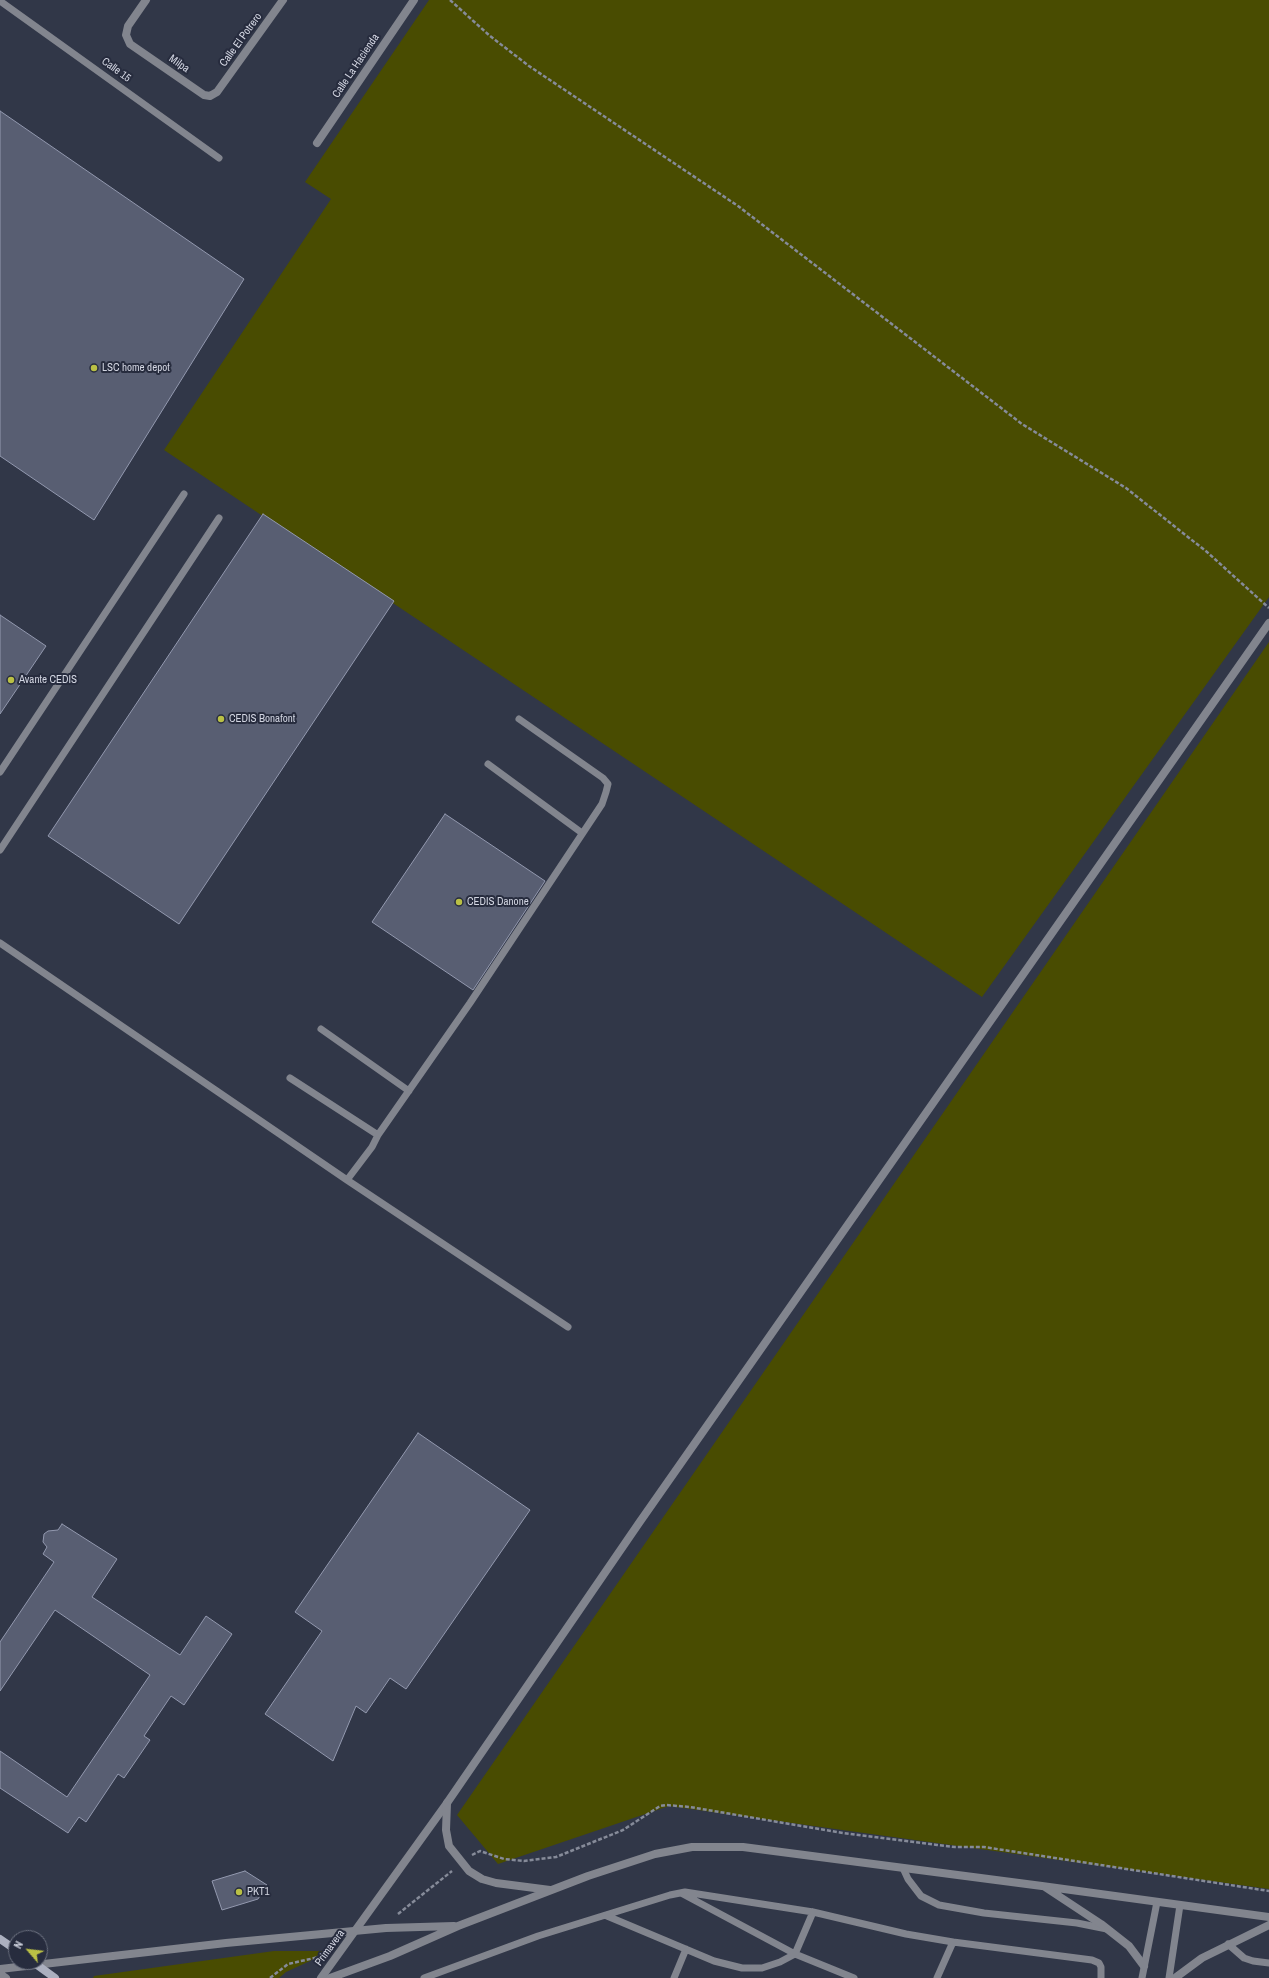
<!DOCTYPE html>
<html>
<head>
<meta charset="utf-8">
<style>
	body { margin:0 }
	#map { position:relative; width:1269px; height:1978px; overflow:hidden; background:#313748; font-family:"Archivo Narrow",sans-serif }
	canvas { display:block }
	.north { position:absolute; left:8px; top:1930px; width:40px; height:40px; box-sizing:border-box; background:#272c3e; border:1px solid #6b707f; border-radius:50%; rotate:298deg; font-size:11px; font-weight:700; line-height:16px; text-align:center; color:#d2d5e1 }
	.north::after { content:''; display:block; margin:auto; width:14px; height:18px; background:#bac045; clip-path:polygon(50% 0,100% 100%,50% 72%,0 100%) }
</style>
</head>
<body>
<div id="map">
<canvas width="1269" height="1978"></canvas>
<div class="north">N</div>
</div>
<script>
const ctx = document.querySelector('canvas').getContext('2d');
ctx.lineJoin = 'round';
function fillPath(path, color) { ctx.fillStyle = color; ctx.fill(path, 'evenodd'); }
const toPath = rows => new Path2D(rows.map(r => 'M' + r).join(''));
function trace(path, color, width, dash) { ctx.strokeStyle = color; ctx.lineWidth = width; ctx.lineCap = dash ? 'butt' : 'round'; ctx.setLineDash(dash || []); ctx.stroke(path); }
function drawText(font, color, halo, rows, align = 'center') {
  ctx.font = font + ' "Archivo Narrow",sans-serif'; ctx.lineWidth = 4; ctx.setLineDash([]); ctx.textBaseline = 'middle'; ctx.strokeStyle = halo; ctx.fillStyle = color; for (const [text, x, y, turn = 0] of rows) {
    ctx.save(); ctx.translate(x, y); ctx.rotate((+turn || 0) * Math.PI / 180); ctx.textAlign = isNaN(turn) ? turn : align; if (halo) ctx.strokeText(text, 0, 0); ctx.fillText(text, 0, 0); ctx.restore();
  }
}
const green = toPath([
	[429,0,1269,0,1269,597,982,997,164,450,331,199,305,182],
	[1269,642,1269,1889,669,1806,498,1864,457,1815],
	[274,1951,323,1951,310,1961,286,1972,279,1978,93,1978,94,1976]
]);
const building = toPath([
	[0,111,244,279,94,520,0,456,0,111],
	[263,514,394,601,179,924,48,836,263,514],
	[0,615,46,646,0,714,0,615],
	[445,814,545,881,473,990,372,922,445,814],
	[418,1433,530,1510,406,1689,390,1678,366,1713,356,1706,333,1761,265,1714,322,1631,295,1612,418,1433],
	[62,1524,117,1559,92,1597,180,1655,206,1616,232,1634,184,1705,171,1696,144,1736,150,1740,124,1778,118,1774,86,1822,79,1817,68,1833,0,1788,0,1751,67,1797,150,1675,55,1610,0,1691,0,1642,54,1562,43,1554,47,1547,43,1542,44,1534,48,1531,58,1530,62,1524],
	[245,1871,267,1885,258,1899,222,1910,212,1881,245,1871]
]);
const path = toPath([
	[450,0,490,36,529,66,738,206,1022,424,1126,488,1207,552,1269,608],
	[472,1855,480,1851,504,1859,524,1861,556,1857,623,1830,660,1806,666,1805,690,1807,843,1833,937,1845,955,1847,984,1847,1269,1891],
	[398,1914,452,1871],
	[270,1978,288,1964,319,1957]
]);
const service = toPath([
	[0,1,219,158],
	[488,764,582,833],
	[0,772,184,494],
	[0,850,219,518],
	[0,943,347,1180,568,1327],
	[321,1029,409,1091],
	[290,1078,378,1135],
	[347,1180,372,1147,378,1135,470,1003,602,804,606,792,608,784,603,778,519,719],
	[903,1868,908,1879,921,1896,939,1905,984,1913,1077,1923,1107,1929],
	[681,1893,795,1954,854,1978],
	[607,1916,714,1961,742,1968,762,1968,780,1962,795,1954,813,1912],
	[953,1942,1092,1960,1099,1963,1101,1967,1101,1978],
	[1228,1944,1244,1958,1253,1961,1269,1963],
	[424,1978,538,1936,670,1895,685,1892,813,1912,906,1934,953,1942,937,1978],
	[674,1978,686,1949],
	[1142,1978,1157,1902],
	[1169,1978,1180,1905]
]);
const minor = toPath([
	[146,0,128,26,126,35,130,44,204,95,210,96,217,92,283,0],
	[317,143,414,0],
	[321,1978,447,1803,639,1523,1269,623]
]);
const tertiary = toPath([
	[447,1803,446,1830,449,1846,469,1871,482,1879,496,1883,550,1890],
	[1045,1887,1101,1924,1129,1946,1144,1966],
	[0,1969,226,1943,386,1928,454,1926],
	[0,1974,6,1978],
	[330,1978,390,1956,458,1926,588,1876,655,1854,692,1847,743,1847,1042,1886,1269,1917],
	[1175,1978,1202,1958,1269,1925]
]);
const secondary = toPath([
	[0,1939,16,1950],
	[33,1962,55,1978]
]);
const markers = [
	[94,368,4,"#bac045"],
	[11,680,4,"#bac045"],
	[221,719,4,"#bac045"],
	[459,902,4,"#bac045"],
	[239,1892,4,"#bac045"]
];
const streetNames = [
	["Calle El Potrero",241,40,-54],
	["Milpa",179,64,35],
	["Calle La Hacienda",356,66,-56],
	["Calle 15",116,70,36],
	["Primavera",330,1948,-54]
];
const poiNames = [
	["LSC home depot",102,368],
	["Avante CEDIS",19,680],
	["CEDIS Bonafont",229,719],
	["CEDIS Danone",467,902],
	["PKT1",247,1892]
];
fillPath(green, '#494c01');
fillPath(building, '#585e72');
trace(building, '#9399af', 1);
trace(path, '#868b99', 2.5, [4, 2]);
trace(service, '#82858e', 7);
trace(minor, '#82858e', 8);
trace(tertiary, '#82858e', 8);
trace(secondary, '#acb0bf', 8);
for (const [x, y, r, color] of markers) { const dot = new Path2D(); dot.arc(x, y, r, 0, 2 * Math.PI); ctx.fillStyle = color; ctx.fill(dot); trace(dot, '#272c3e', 1.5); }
drawText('11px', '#d2d5e1', '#272c3e', streetNames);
drawText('11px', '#d2d5e1', '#272c3e', poiNames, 'left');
</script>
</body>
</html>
